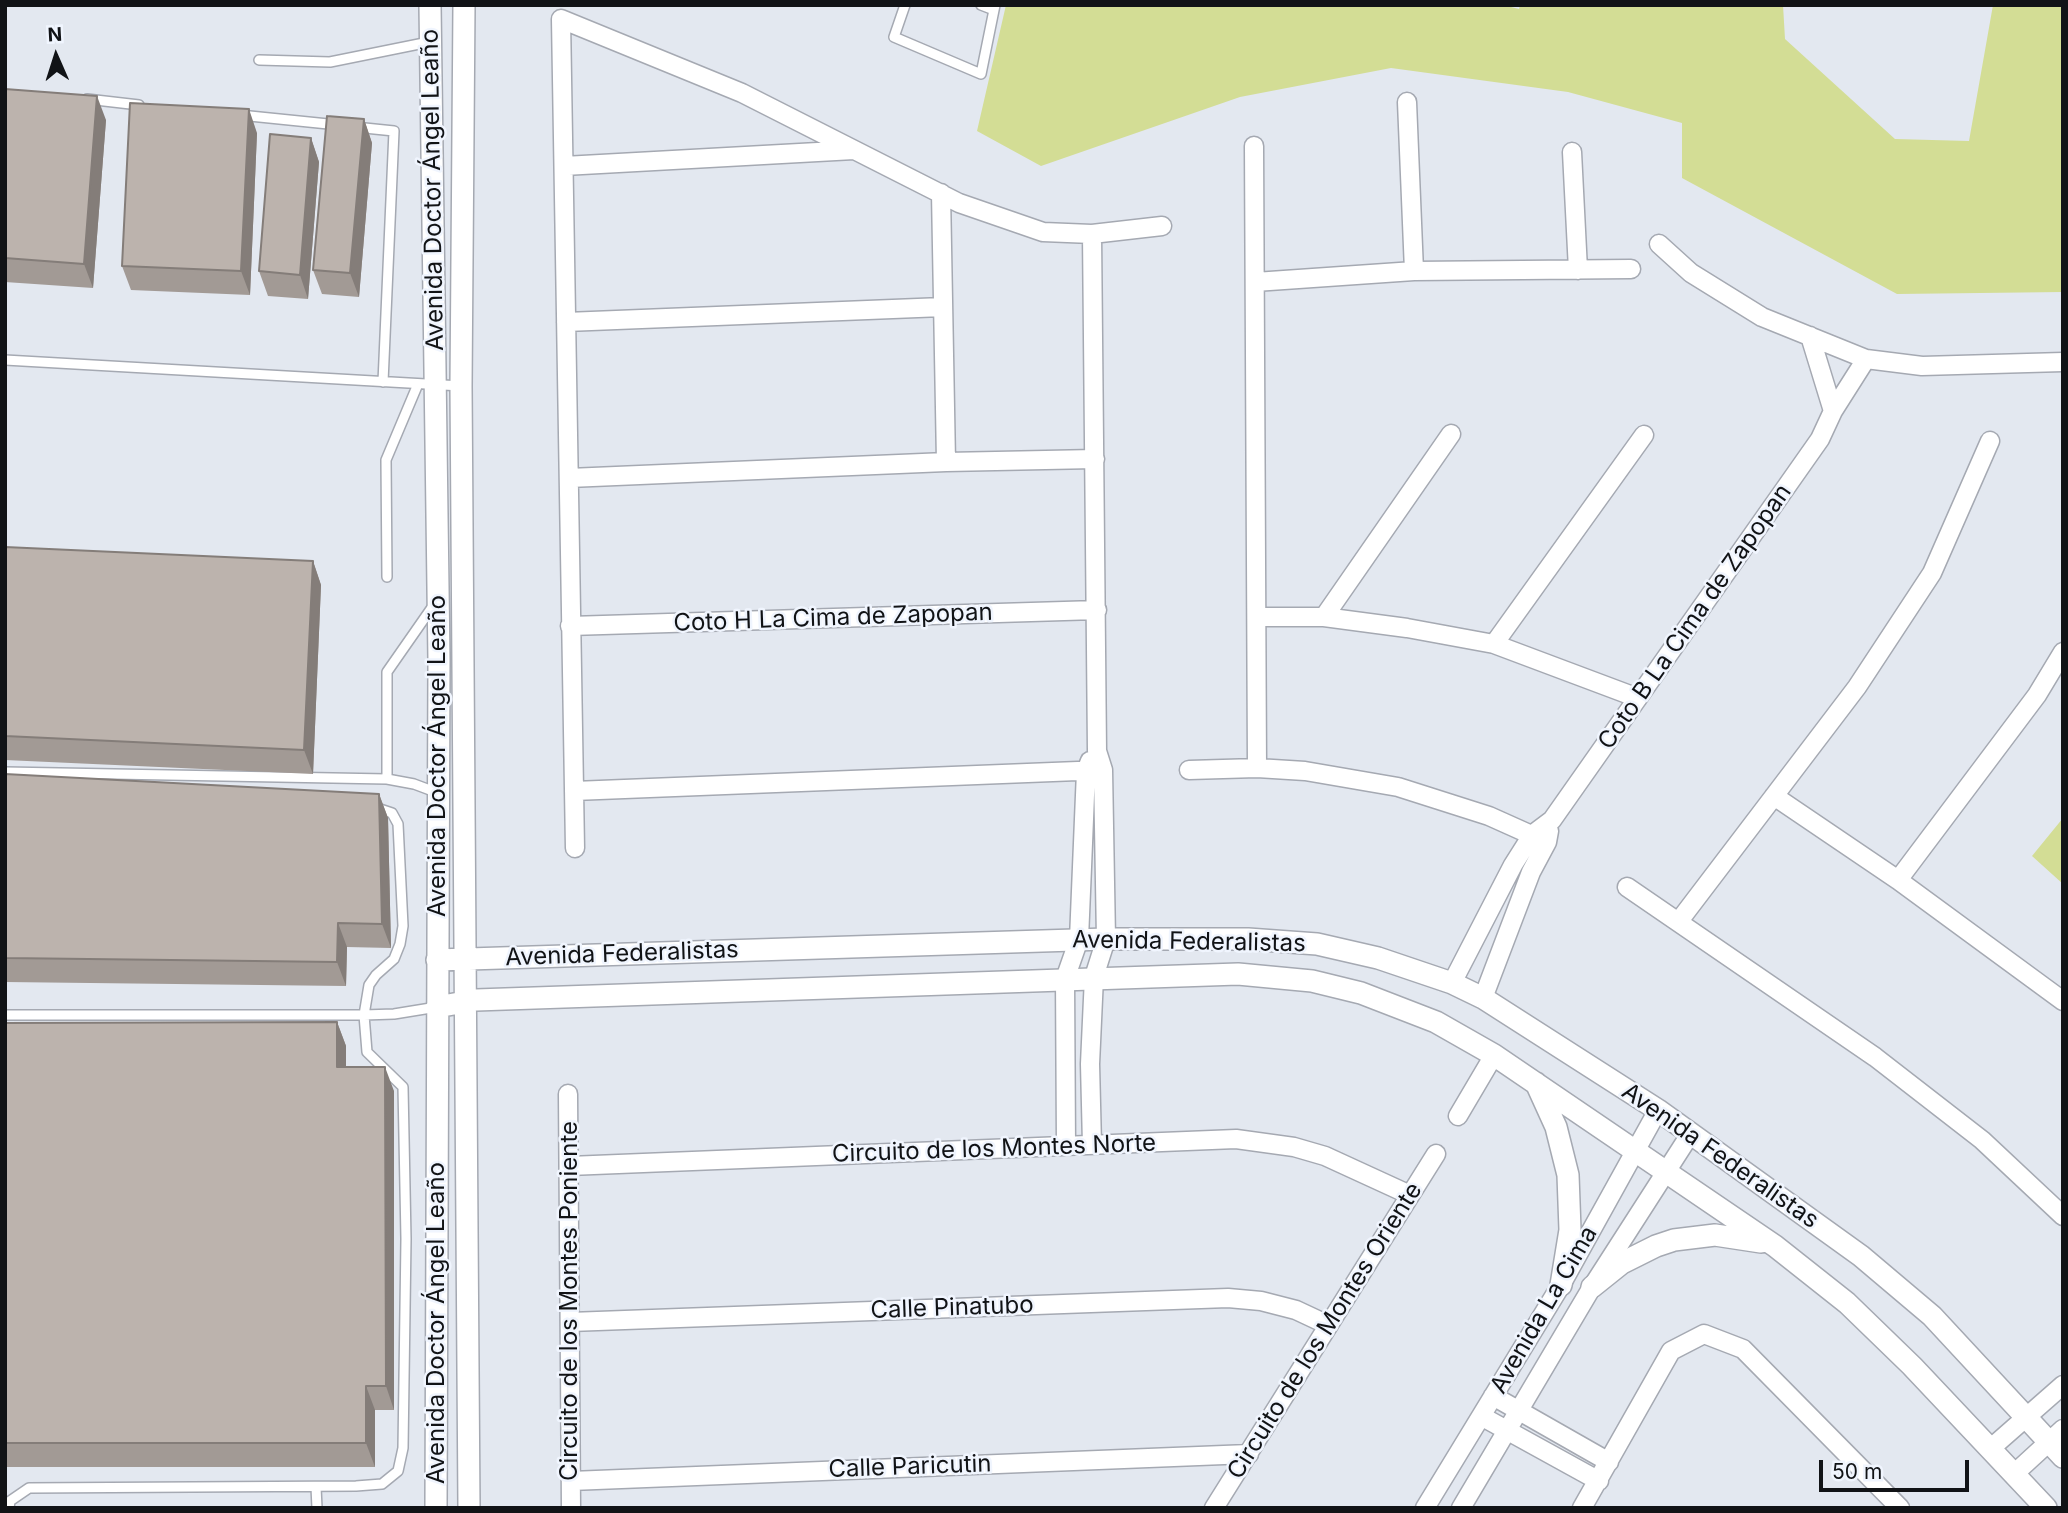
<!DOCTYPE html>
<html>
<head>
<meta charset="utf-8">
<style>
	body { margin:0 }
	#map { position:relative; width:2068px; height:1513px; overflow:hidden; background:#e3e8f0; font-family:Inter,sans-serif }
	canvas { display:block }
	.frame { position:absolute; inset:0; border:7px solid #111316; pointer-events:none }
	.north { position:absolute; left:21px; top:21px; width:70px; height:70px; -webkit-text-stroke:5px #f0f5fe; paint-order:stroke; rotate:357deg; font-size:19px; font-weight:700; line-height:28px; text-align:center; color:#111316 }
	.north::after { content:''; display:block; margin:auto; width:24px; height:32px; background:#111316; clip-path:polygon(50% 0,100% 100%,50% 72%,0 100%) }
	.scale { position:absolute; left:1819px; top:1460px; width:150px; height:32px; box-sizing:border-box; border:4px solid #111316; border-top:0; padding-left:9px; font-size:21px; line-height:24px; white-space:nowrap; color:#111316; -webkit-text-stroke:5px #f0f5fe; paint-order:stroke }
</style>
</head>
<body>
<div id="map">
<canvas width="2068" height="1513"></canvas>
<div class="frame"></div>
<div class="north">N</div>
<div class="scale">50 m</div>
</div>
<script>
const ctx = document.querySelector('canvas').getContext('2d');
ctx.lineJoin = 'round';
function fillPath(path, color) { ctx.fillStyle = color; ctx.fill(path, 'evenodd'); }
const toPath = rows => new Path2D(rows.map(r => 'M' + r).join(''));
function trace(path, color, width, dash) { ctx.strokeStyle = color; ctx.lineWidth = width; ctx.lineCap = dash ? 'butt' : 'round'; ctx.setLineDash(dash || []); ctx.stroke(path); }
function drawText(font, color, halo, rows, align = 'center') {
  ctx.font = font + ' Inter,sans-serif'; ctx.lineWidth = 5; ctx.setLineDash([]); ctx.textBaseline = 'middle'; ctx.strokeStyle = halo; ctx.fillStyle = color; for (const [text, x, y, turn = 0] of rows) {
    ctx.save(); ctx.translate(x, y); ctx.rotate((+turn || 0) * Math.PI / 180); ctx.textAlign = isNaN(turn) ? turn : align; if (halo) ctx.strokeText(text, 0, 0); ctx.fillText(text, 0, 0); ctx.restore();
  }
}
const green = toPath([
	[1006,5,1503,5,1519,9,1520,5,1783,5,1785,39,1895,139,1969,141,1993,5,2063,5,2063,292,1897,294,1682,178,1682,123,1568,92,1391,68,1240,97,1041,166,977,131],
	[2063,818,2063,884,2032,856]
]);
const service = toPath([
	[905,5,894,37,981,74,995,5],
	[981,5,994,10],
	[259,60,330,62,429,42],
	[87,99,139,105],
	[240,115,338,125],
	[355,127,394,131,383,382],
	[5,360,461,386],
	[387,577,386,460,418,384],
	[433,606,387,672,387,779,414,784,438,793],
	[5,772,387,779],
	[5,1015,364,1015,394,1014,437,1007],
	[316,1487,317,1508],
	[9,1508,10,1501,29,1488,356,1486,382,1484,398,1471,403,1448,406,1239,403,1087,367,1052,364,1015,369,985,376,975,394,959,400,944,403,926,398,824,392,813,377,808]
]);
const minor = toPath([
	[1407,102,1414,271],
	[1254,146,1257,768],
	[1572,152,1578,270],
	[564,166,854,150],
	[941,193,946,462],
	[1659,244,1691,273,1762,317,1866,359,1922,366,2063,362],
	[1255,282,1414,271,1631,269],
	[566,322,943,307],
	[1810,336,1833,411],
	[569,478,946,462,1095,459],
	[1257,617,1324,617,1407,628,1494,644,1638,698],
	[1324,617,1451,434],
	[570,626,1097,610],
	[1494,644,1644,435],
	[1189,770,1257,768,1305,771,1398,787,1489,816,1547,842],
	[574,791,1103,770],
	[1774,796,1898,880,2063,1001],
	[575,848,561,19,742,93,959,203,1043,232,1092,234,1162,226],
	[1898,880,2037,695,2063,652],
	[1627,887,1875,1057,1982,1140,2063,1216],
	[1679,921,1857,687,1932,573,1990,441],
	[1452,983,1513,865,1532,835,1552,820,1820,439,1833,411,1866,359],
	[1483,998,1531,872,1547,842,1549,831],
	[568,1094,571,1508],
	[1458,1116,1494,1055],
	[1092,1145,1090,1064,1094,977,1106,939,1103,770,1097,751,1092,234],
	[1066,1146,1065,979,1079,939,1086,771,1090,761],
	[569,1166,1236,1139,1294,1147,1325,1156,1410,1195],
	[570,1322,1228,1298,1261,1301,1296,1310,1328,1325],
	[1493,1396,1609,1462],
	[1481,1416,1599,1481],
	[1990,1449,2063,1385],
	[2014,1474,2063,1429],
	[571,1481,1249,1454],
	[1214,1508,1436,1154],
	[1425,1508,1561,1285,1658,1110],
	[1461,1508,1592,1287,1691,1133],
	[1582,1508,1671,1351,1704,1334,1743,1349,1900,1508]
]);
const tertiary = toPath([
	[430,5,439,661,436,1508],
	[464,5,461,386,469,1508],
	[437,960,1106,939,1248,939,1317,944,1378,958,1452,983,1483,998,1658,1110,1861,1256,1932,1316,2063,1457],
	[437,1007,476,1000,1238,974,1312,981,1361,993,1436,1022,1494,1055,1775,1246,1847,1303,1912,1366,2046,1508],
	[1536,1083,1556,1127,1568,1175,1570,1230,1561,1285],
	[1592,1287,1622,1263,1656,1246,1674,1240,1715,1235,1761,1242]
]);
const wall = toPath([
	[5,89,106,120,93,288,5,282],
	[364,119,372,143,359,297,322,294,313,270],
	[257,133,250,295,131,290,122,266],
	[311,138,319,162,308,299,268,296,259,271],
	[5,547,313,561,321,585,313,774,5,760],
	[5,774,379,794,388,818,391,948,347,947,346,986,5,982],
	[337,1022,346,1046,346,1067,394,1091,394,1410,375,1410,375,1467,5,1467,5,1023]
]);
const shadedWall = toPath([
	[97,96,106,120,93,288,84,264],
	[249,109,257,133,250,295,241,271],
	[364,119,372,143,359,297,350,273],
	[311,138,319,162,308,299,300,275],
	[313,561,321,585,313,774,304,750],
	[379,794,388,818,391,948,382,924],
	[338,923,347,947,346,986,337,962],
	[337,1022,346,1046,346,1091,337,1067],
	[385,1067,394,1091,394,1410,386,1386],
	[366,1386,375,1410,375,1467,366,1443]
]);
const building = toPath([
	[5,89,97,96,84,264,5,258,5,89],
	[130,103,249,109,241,271,122,266,130,103],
	[327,116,364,119,350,273,313,270,327,116],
	[270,134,311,138,300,275,259,271,270,134],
	[5,547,313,561,304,750,5,736,5,547],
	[5,774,379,794,382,924,338,923,337,962,5,958,5,774],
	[337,1022,337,1067,385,1067,386,1386,366,1386,366,1443,5,1443,5,1023,337,1022]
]);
const streetNames = [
	["Avenida Doctor Ángel Leaño",433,190,-91],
	["Coto B La Cima de Zapopan",1695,617,-55],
	["Coto H La Cima de Zapopan",833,618,-2],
	["Avenida Doctor Ángel Leaño",438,756,-90],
	["Avenida Federalistas",1189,942,1],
	["Avenida Federalistas",622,954,-2],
	["Circuito de los Montes Norte",994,1149,-2],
	["Avenida Federalistas",1720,1156,35],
	["Circuito de los Montes Poniente",570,1301,-90],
	["Calle Pinatubo",952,1308,-2],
	["Avenida La Cima",1544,1310,-60],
	["Avenida Doctor Ángel Leaño",437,1323,-90],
	["Circuito de los Montes Oriente",1325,1331,-58],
	["Calle Paricutin",910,1467,-2]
];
fillPath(green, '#d3dd95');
trace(service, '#a5a9b2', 12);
trace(minor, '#a5a9b2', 21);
trace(tertiary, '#a5a9b2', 24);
trace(service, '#fff', 9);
trace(minor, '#fff', 18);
trace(tertiary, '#fff', 21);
fillPath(wall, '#a29a95');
fillPath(shadedWall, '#847d79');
fillPath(building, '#bcb3ad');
trace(building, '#847d79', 2);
drawText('24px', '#111316', '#f0f5fe', streetNames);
</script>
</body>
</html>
